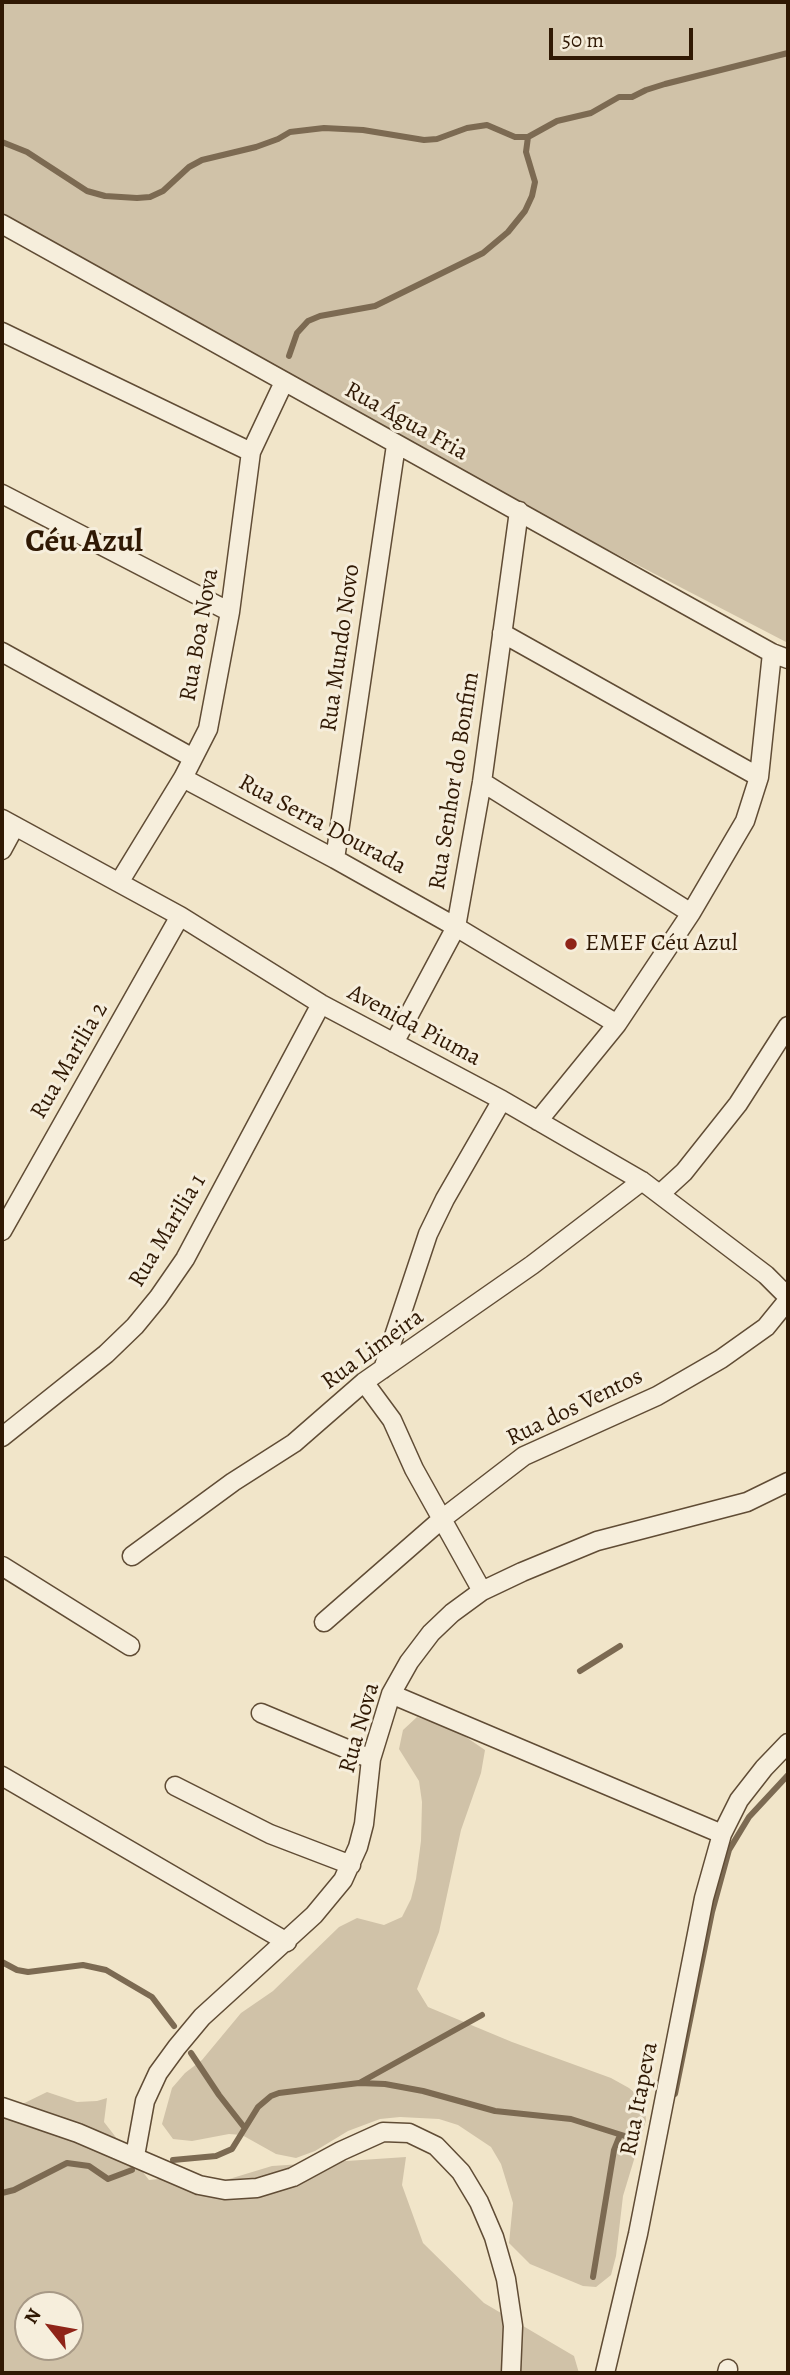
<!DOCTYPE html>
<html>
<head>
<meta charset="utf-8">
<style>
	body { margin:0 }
	#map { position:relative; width:790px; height:2375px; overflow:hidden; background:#f1e5c9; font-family:Alegreya,serif }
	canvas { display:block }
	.frame { position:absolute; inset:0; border:4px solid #301904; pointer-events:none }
	.north { position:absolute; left:14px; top:2291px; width:70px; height:70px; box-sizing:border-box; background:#f6eedc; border:2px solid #a79986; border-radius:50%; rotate:301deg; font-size:19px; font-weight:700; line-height:28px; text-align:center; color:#301904 }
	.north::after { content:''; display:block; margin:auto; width:24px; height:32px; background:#8f2418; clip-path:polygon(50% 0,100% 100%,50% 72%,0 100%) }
	.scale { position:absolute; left:549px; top:28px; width:144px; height:32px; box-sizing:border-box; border:4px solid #301904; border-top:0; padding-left:9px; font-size:21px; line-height:24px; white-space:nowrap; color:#301904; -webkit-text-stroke:5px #f6eedc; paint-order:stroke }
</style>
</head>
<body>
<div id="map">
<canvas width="790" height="2375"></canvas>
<div class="frame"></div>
<div class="north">N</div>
<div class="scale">50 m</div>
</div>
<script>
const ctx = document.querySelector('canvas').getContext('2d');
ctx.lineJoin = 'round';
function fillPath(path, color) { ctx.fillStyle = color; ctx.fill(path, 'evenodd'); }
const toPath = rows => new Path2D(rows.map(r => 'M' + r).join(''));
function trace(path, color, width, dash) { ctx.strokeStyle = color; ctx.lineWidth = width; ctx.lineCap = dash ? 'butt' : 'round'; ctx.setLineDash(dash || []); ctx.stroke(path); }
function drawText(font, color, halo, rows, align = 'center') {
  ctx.font = font + ' Alegreya,serif'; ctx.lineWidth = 6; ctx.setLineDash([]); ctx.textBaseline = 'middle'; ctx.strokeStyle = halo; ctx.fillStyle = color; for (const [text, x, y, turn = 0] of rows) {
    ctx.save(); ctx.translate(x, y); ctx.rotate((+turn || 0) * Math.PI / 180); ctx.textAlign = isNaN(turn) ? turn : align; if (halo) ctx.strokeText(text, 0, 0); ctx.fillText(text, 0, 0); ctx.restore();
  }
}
const green = toPath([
	[2,2,788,2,788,643,435,460,2,222],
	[417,1717,454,1729,485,1750,481,1773,461,1830,439,1932,417,1989,428,2007,512,2042,611,2078,629,2088,644,2101,646,2120,623,2196,616,2256,611,2275,596,2287,583,2286,530,2264,509,2243,513,2203,501,2164,491,2147,458,2125,439,2119,400,2117,380,2119,348,2131,315,2151,296,2158,276,2154,242,2135,229,2134,192,2141,173,2139,162,2124,172,2088,185,2073,202,2060,241,2013,273,1991,339,1927,357,1918,384,1925,402,1917,411,1899,416,1879,421,1841,422,1802,419,1781,399,1749,403,1730],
	[47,2092,77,2102,97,2101,107,2098,104,2122,149,2180,178,2177,216,2183,272,2166,406,2157,402,2185,423,2243,484,2303,574,2356,579,2373,2,2373,2,2114],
	[28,2305,70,2305,70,2347,28,2347]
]);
const stream = toPath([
	[2,142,27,152,87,191,105,196,137,198,150,197,163,191,189,167,202,160,256,147,278,139,290,132,324,128,363,130,424,140,437,139,467,128,487,125,515,137,528,137,557,121,591,113,619,97,632,97,646,90,665,84,788,53],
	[289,356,297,333,308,321,320,316,375,306,483,253,508,232,525,211,532,196,535,182,526,152,528,137],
	[580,1671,620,1646],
	[2,1962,17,1970,28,1972,83,1965,106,1970,152,1997,174,2026],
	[191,2053,219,2095,244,2127],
	[361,2082,482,2015],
	[675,2094,712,1912,729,1850,749,1817,788,1775],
	[173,2160,216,2156,232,2149,258,2107,271,2096,279,2093,359,2083,385,2084,423,2091,495,2111,571,2119,628,2137],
	[2,2193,14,2190,67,2163,89,2166,108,2179,132,2170],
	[593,2277,614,2150,620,2135]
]);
const street = toPath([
	[2,224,772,653,788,659],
	[2,332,251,452],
	[2,494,230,612],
	[502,633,759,777],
	[2,652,193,758],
	[183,778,335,859,456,927,617,1024],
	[482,782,691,913],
	[2,819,180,916,321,1004,502,1100,642,1181,766,1275,788,1297],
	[2,850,15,826],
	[335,859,396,445],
	[120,881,183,778,208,729,230,612,251,452,284,382],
	[394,1043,456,927,482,782,519,511],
	[538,1121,617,1024,691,913,745,821,759,777,772,653],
	[660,1194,684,1172,738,1104,788,1026],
	[2,1231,180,916],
	[383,1369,428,1234,445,1199,502,1100],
	[364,1382,392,1420,414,1469,482,1591],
	[2,1437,106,1354,135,1326,158,1298,185,1259,321,1004],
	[132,1556,233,1482,294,1443,364,1382,532,1265,642,1181],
	[2,1566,130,1646],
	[324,1622,442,1519,524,1456,657,1396,721,1359,766,1327,788,1300],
	[391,1694,722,1834],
	[261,1713,371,1759],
	[2,1776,287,1942],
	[175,1786,270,1834,351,1865],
	[2,2107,78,2133,199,2185,225,2190,257,2188,293,2177,341,2151,383,2132,409,2133,436,2146,461,2172,479,2202,494,2237,506,2279,513,2326,511,2373],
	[135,2156,145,2101,158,2073,177,2047,202,2017,314,1915,343,1880,358,1847,364,1824,371,1759,391,1694,409,1662,431,1633,452,1613,482,1591,522,1572,597,1541,747,1502,788,1482],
	[605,2373,638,2234,704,1898,722,1834,739,1800,764,1768,788,1743],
	[727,2373,728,2369]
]);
const markers = [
	[571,944,7,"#8f2418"]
];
const streetNames = [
	["Rua Água Fria",406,422,29],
	["Rua Boa Nova",200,635,-80],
	["Rua Mundo Novo",341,648,-82],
	["Rua Senhor do Bonfim",455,781,-81],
	["Rua Serra Dourada",322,825,28],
	["Avenida Piuma",414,1026,28],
	["Rua Marilia 2",70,1061,-60],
	["Rua Marilia 1",168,1231,-59],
	["Rua Limeira",373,1350,-36],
	["Rua dos Ventos",575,1408,-26],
	["Rua Nova",360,1728,-74],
	["Rua Itapeva",640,2099,-79]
];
const poiNames = [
	["EMEF Céu Azul",585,944]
];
const districtNames = [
	["Céu Azul",84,543]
];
fillPath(green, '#d0c2a8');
trace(stream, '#7c6a52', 6);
trace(street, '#604c35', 21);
trace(street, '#f6eedc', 18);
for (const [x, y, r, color] of markers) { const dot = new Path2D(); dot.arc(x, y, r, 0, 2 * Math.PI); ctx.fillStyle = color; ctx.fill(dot); trace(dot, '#f6eedc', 2.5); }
drawText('24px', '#301904', '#f6eedc', streetNames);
drawText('24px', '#301904', '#f6eedc', poiNames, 'left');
drawText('bold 32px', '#301904', '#f6eedc', districtNames);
</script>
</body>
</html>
